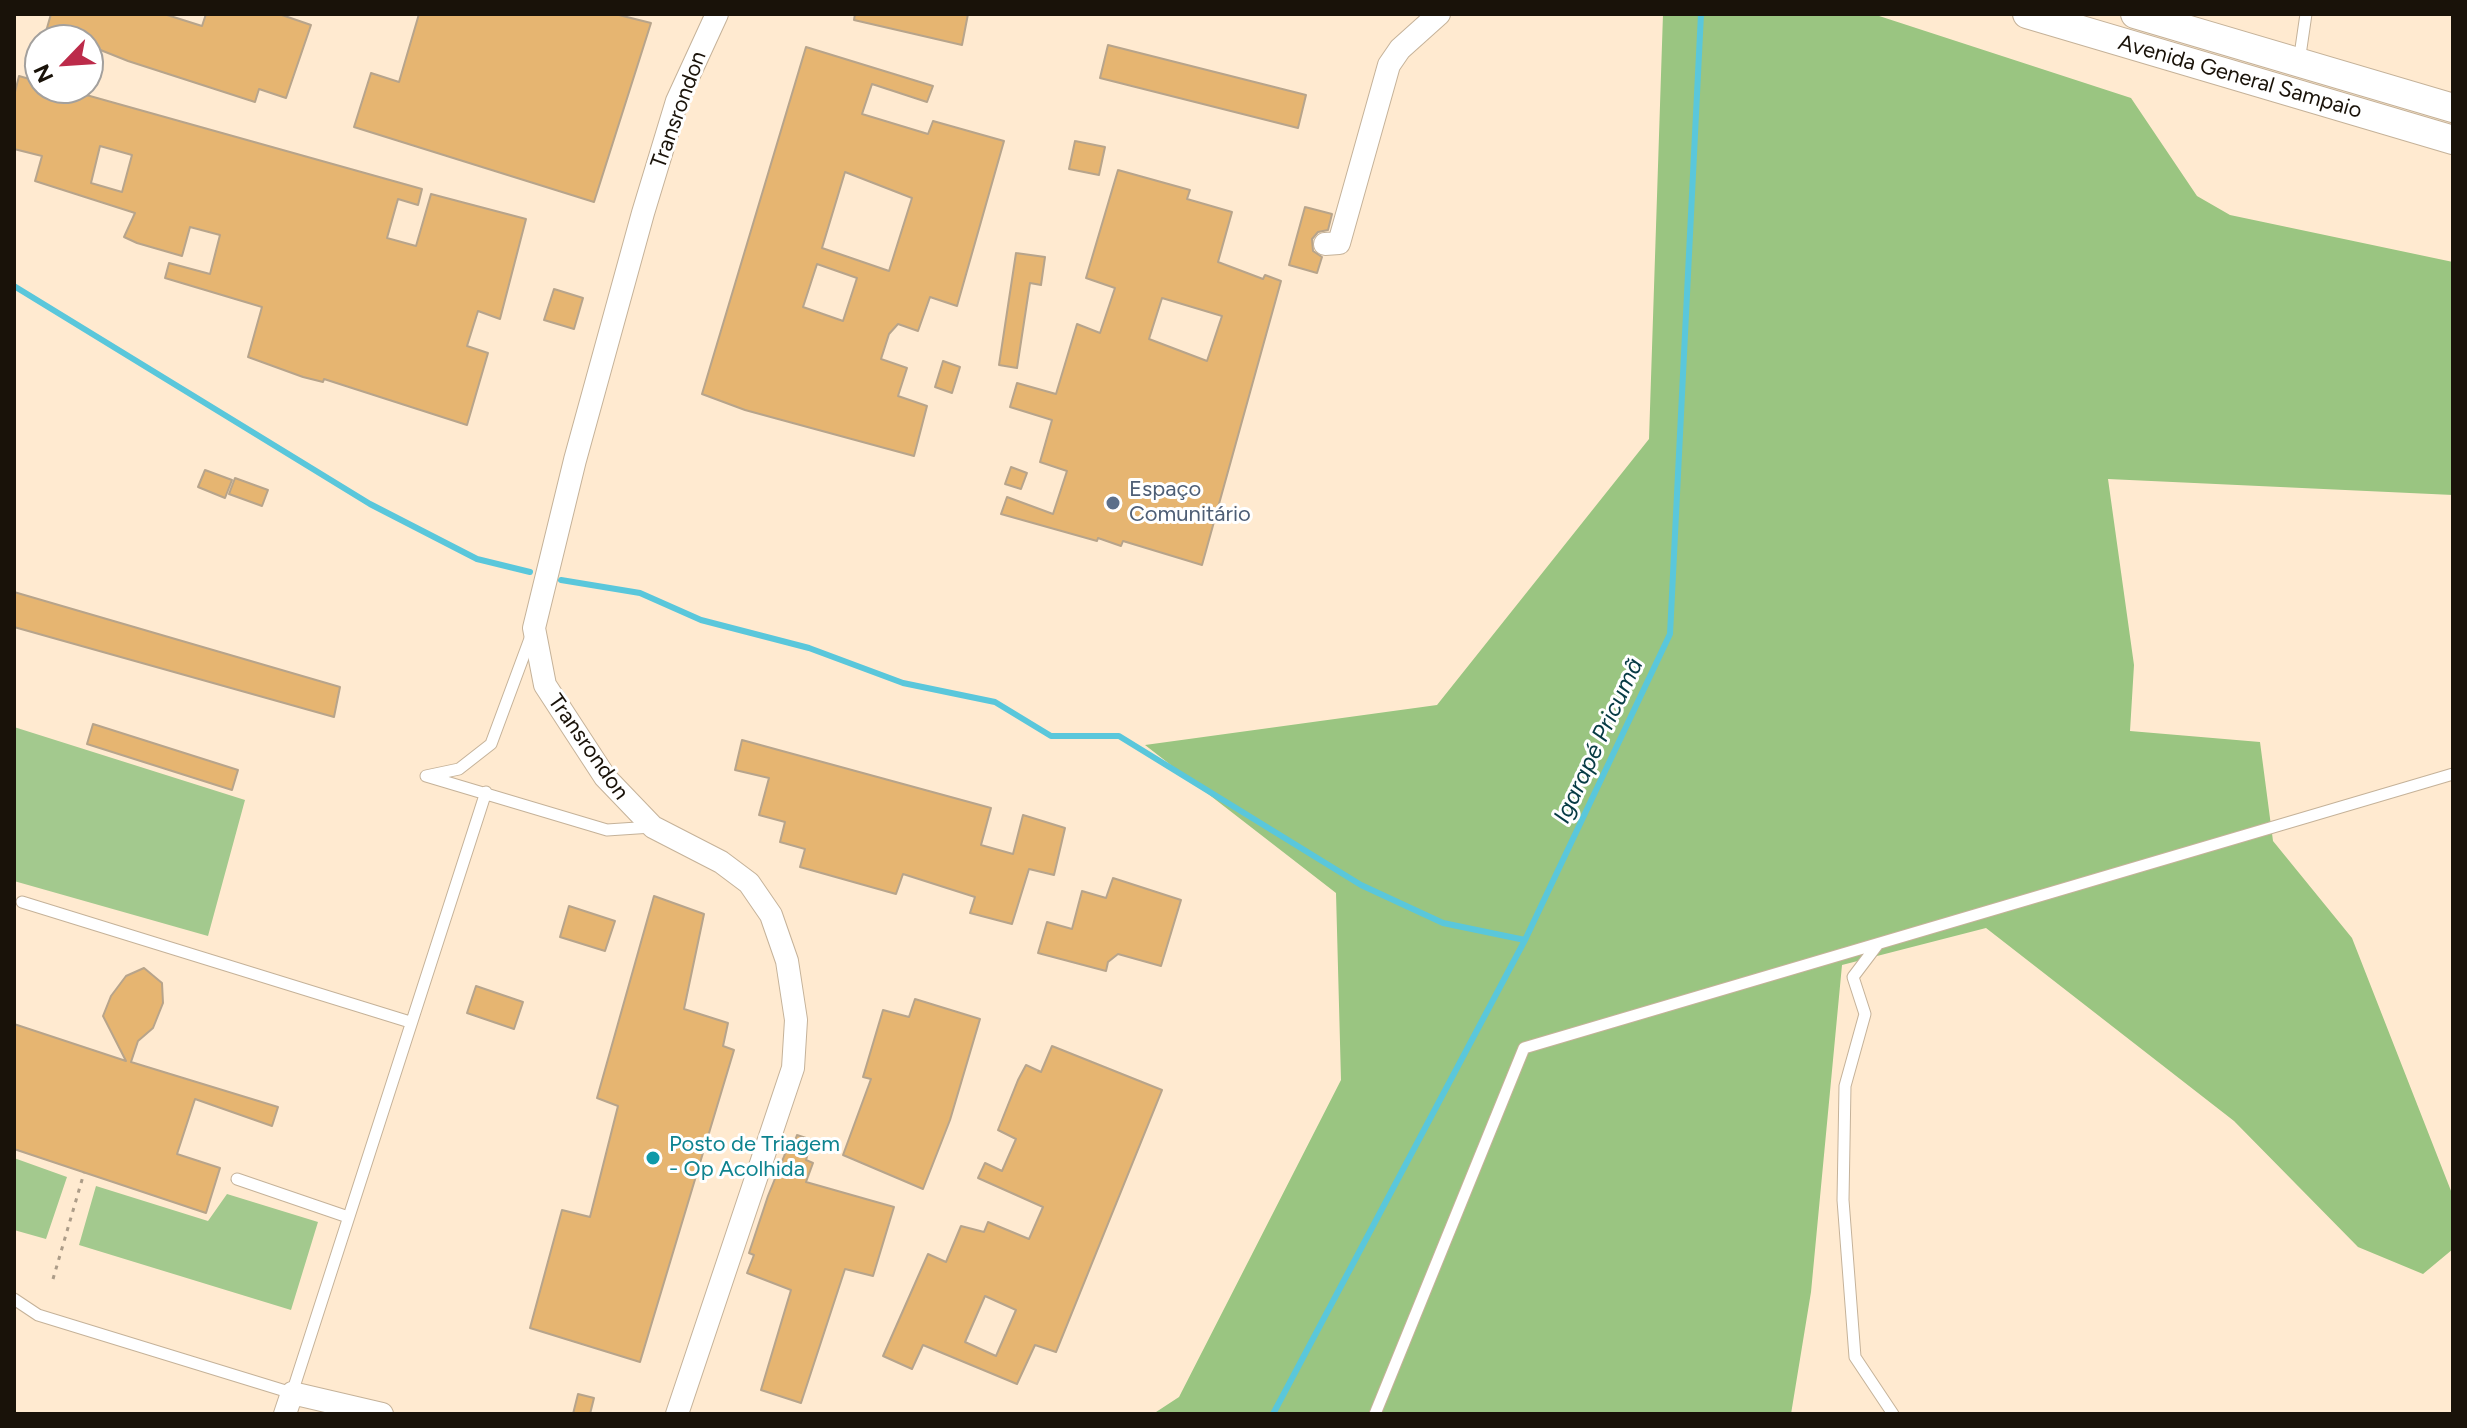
<!DOCTYPE html>
<html>
<head>
<meta charset="utf-8">
<style>
	body { margin:0 }
	#map { position:relative; width:2467px; height:1428px; overflow:hidden; background:#ffead0; font-family:Figtree,sans-serif }
	canvas { display:block }
	.frame { position:absolute; inset:0; border:16px solid #191209; pointer-events:none }
	.north { position:absolute; left:24px; top:24px; width:80px; height:80px; box-sizing:border-box; background:#fff; border:2px solid #a3a09d; border-radius:50%; rotate:245deg; font-size:22px; font-weight:700; line-height:32px; text-align:center; color:#191209 }
	.north::after { content:''; display:block; margin:auto; width:28px; height:36px; background:#bc2b4a; clip-path:polygon(50% 0,100% 100%,50% 72%,0 100%) }
</style>
</head>
<body>
<div id="map">
<canvas width="2467" height="1428"></canvas>
<div class="frame"></div>
<div class="north">N</div>
</div>
<script>
const ctx = document.querySelector('canvas').getContext('2d');
ctx.lineJoin = 'round';
function fillPath(path, color) { ctx.fillStyle = color; ctx.fill(path, 'evenodd'); }
const toPath = rows => new Path2D(rows.map(r => 'M' + r).join(''));
function trace(path, color, width, dash) { ctx.strokeStyle = color; ctx.lineWidth = width; ctx.lineCap = dash ? 'butt' : 'round'; ctx.setLineDash(dash || []); ctx.stroke(path); }
function drawText(font, color, halo, rows, align = 'center') {
  ctx.font = font + ' Figtree,sans-serif'; ctx.lineWidth = 6; ctx.setLineDash([]); ctx.textBaseline = 'middle'; ctx.strokeStyle = halo; ctx.fillStyle = color; for (const [text, x, y, turn = 0] of rows) {
    ctx.save(); ctx.translate(x, y); ctx.rotate((+turn || 0) * Math.PI / 180); ctx.textAlign = isNaN(turn) ? turn : align; if (halo) ctx.strokeText(text, 0, 0); ctx.fillText(text, 0, 0); ctx.restore();
  }
}
const green = toPath([
	[14,727,245,800,208,936,14,881],
	[14,1158,67,1177,46,1239,14,1230],
	[96,1186,208,1221,227,1194,318,1222,291,1310,79,1245]
]);
const forest = toPath([
	[1663,14,1873,14,2131,98,2197,196,2230,215,2453,262,2453,495,2108,479,2134,665,2130,731,2260,742,2273,841,2352,938,2453,1196,2453,1249,2423,1274,2358,1247,2234,1121,1986,928,1842,965,1811,1292,1791,1414,1153,1414,1179,1397,1341,1080,1336,893,1145,745,1437,705,1649,439]
]);
const stream = toPath([
	[14,286,370,504,477,559,530,572],
	[561,580,640,593,701,620,809,648,903,683,995,702,1051,736,1119,736,1361,885,1443,923,1525,940],
	[1273,1414,1525,940,1670,634,1701,14]
]);
const building = toPath([
	[51,14,164,14,202,26,206,14,279,14,311,25,286,98,259,89,255,102,128,61,88,45,88,40,59,40,45,35,51,14],
	[419,14,615,14,651,23,594,202,354,127,371,73,399,82,419,14],
	[855,14,968,14,962,45,854,20,855,14],
	[1108,45,1306,95,1298,128,1100,78,1108,45],
	[806,47,933,86,927,102,872,84,862,114,928,134,933,121,1004,141,957,306,930,297,918,331,898,324,889,334,881,359,907,368,898,396,927,406,914,456,745,410,702,394,806,47],
	[845,172,912,198,889,271,822,248,845,172],
	[817,264,857,278,843,321,803,307,817,264],
	[19,76,40,82,40,88,72,91,422,189,418,205,398,199,387,238,416,246,431,194,526,219,500,319,478,311,467,346,488,353,467,425,324,379,323,382,303,377,248,357,262,307,165,278,169,263,210,274,220,235,190,227,182,256,137,243,124,237,135,213,35,181,42,156,14,149,14,96,19,76],
	[100,146,132,155,122,192,91,183,100,146],
	[1075,141,1105,147,1099,175,1069,169,1075,141],
	[1118,170,1190,190,1187,199,1232,212,1218,262,1263,279,1265,275,1281,281,1202,565,1123,541,1121,546,1098,538,1097,541,1001,514,1007,497,1053,514,1067,471,1040,462,1052,420,1010,407,1017,383,1056,394,1077,324,1100,333,1115,288,1086,278,1118,170],
	[1162,298,1222,316,1207,361,1149,339,1162,298],
	[1305,207,1332,214,1328,230,1318,232,1312,239,1313,251,1322,257,1317,273,1289,265,1305,207],
	[1016,253,1045,257,1041,285,1030,283,1017,368,999,365,1016,253],
	[554,289,583,298,574,329,544,320,554,289],
	[943,361,960,367,952,393,935,387,943,361],
	[1011,467,1027,473,1021,489,1005,484,1011,467],
	[205,470,232,480,225,498,198,487,205,470],
	[235,478,268,490,262,506,229,494,235,478],
	[14,592,340,687,334,717,14,627,14,592],
	[93,724,238,770,232,790,87,744,93,724],
	[742,740,991,808,981,845,1013,854,1023,815,1065,828,1054,875,1029,869,1012,924,970,913,975,897,903,874,896,894,800,867,805,849,780,842,785,822,759,815,769,778,735,770,742,740],
	[1113,878,1181,900,1161,966,1118,954,1108,962,1106,971,1038,953,1047,922,1072,929,1082,891,1106,898,1113,878],
	[654,896,704,914,684,1009,728,1023,723,1046,734,1050,640,1362,530,1328,562,1210,590,1217,618,1106,597,1098,654,896],
	[569,906,615,921,605,951,560,937,569,906],
	[144,968,162,983,163,1003,153,1028,138,1041,131,1062,278,1107,272,1126,195,1099,177,1154,220,1168,206,1213,14,1149,14,1024,126,1061,103,1016,111,996,126,976,144,968],
	[476,986,523,1002,514,1029,467,1013,476,986],
	[915,999,980,1019,950,1120,923,1189,843,1155,871,1079,863,1077,883,1010,909,1017,915,999],
	[1052,1046,1162,1090,1056,1352,1035,1345,1017,1384,923,1345,912,1369,883,1356,928,1254,946,1262,961,1226,984,1232,988,1222,1029,1239,1043,1207,978,1178,985,1163,1002,1171,1016,1139,998,1130,1018,1080,1026,1065,1041,1072,1052,1046],
	[985,1296,1016,1310,996,1356,965,1342,985,1296],
	[797,1135,812,1140,806,1160,813,1163,806,1182,894,1207,873,1276,845,1269,801,1403,761,1390,791,1290,747,1273,754,1255,749,1253,768,1196,787,1149,791,1151,797,1135],
	[578,1394,594,1398,590,1414,573,1414,578,1394]
]);
const path = toPath([
	[53,1279,84,1173]
]);
const service = toPath([
	[2299,62,2306,14],
	[531,636,491,744,459,769,426,776,607,830,652,827],
	[22,902,410,1022],
	[1878,944,1853,977,1865,1014,1845,1086,1843,1200,1855,1357,1893,1414],
	[237,1179,348,1217],
	[14,1299,38,1315,292,1393,486,792],
	[1375,1414,1524,1048,2453,774]
]);
const minor = toPath([
	[1325,244,1339,243,1389,65,1400,49,1439,14],
	[285,1414,292,1393,382,1414],
	[677,1414,793,1068,796,1020,787,961,771,915,749,883,721,862,653,827,605,777,545,685,534,628,575,460,643,213,677,101,717,14]
]);
const tertiary = toPath([
	[2027,14,2453,140],
	[2135,14,2453,108]
]);
const markers = [
	[1113,503,8,"#5c6f8a"],
	[653,1158,8,"#0f9aa8"]
];
const streetNames = [
	["Avenida General Sampaio",2240,77,16],
	["Transrondon",679,110,-70],
	["Transrondon",588,747,55]
];
const serviceNames = [
	["Espaço",1129,490],
	["Comunitário",1129,515]
];
const cultureNames = [
	["Posto de Triagem",669,1145],
	["- Op Acolhida",669,1170]
];
const waterNames = [
	["Igarapé Pricumã",1599,741,-65]
];
fillPath(green, '#a3c98e');
fillPath(forest, '#9ac581');
trace(stream, '#5ac7db', 6);
fillPath(building, '#e6b571');
trace(building, '#b7a48b', 2);
trace(service, '#c5b299', 13);
trace(minor, '#c5b299', 24);
trace(tertiary, '#c5b299', 30);
trace(path, '#ac9c88', 3, [4, 6]);
trace(service, '#fff', 11);
trace(minor, '#fff', 22);
trace(tertiary, '#fff', 28);
for (const [x, y, r, color] of markers) { const dot = new Path2D(); dot.arc(x, y, r, 0, 2 * Math.PI); ctx.fillStyle = color; ctx.fill(dot); trace(dot, '#fff', 3); }
drawText('22px', '#191209', '#fff', streetNames);
drawText('22px', '#4e5e75', '#fff', serviceNames, 'left');
drawText('22px', '#0d838f', '#fff', cultureNames, 'left');
drawText('italic 24px', '#063b44', '#fff', waterNames);
</script>
</body>
</html>
